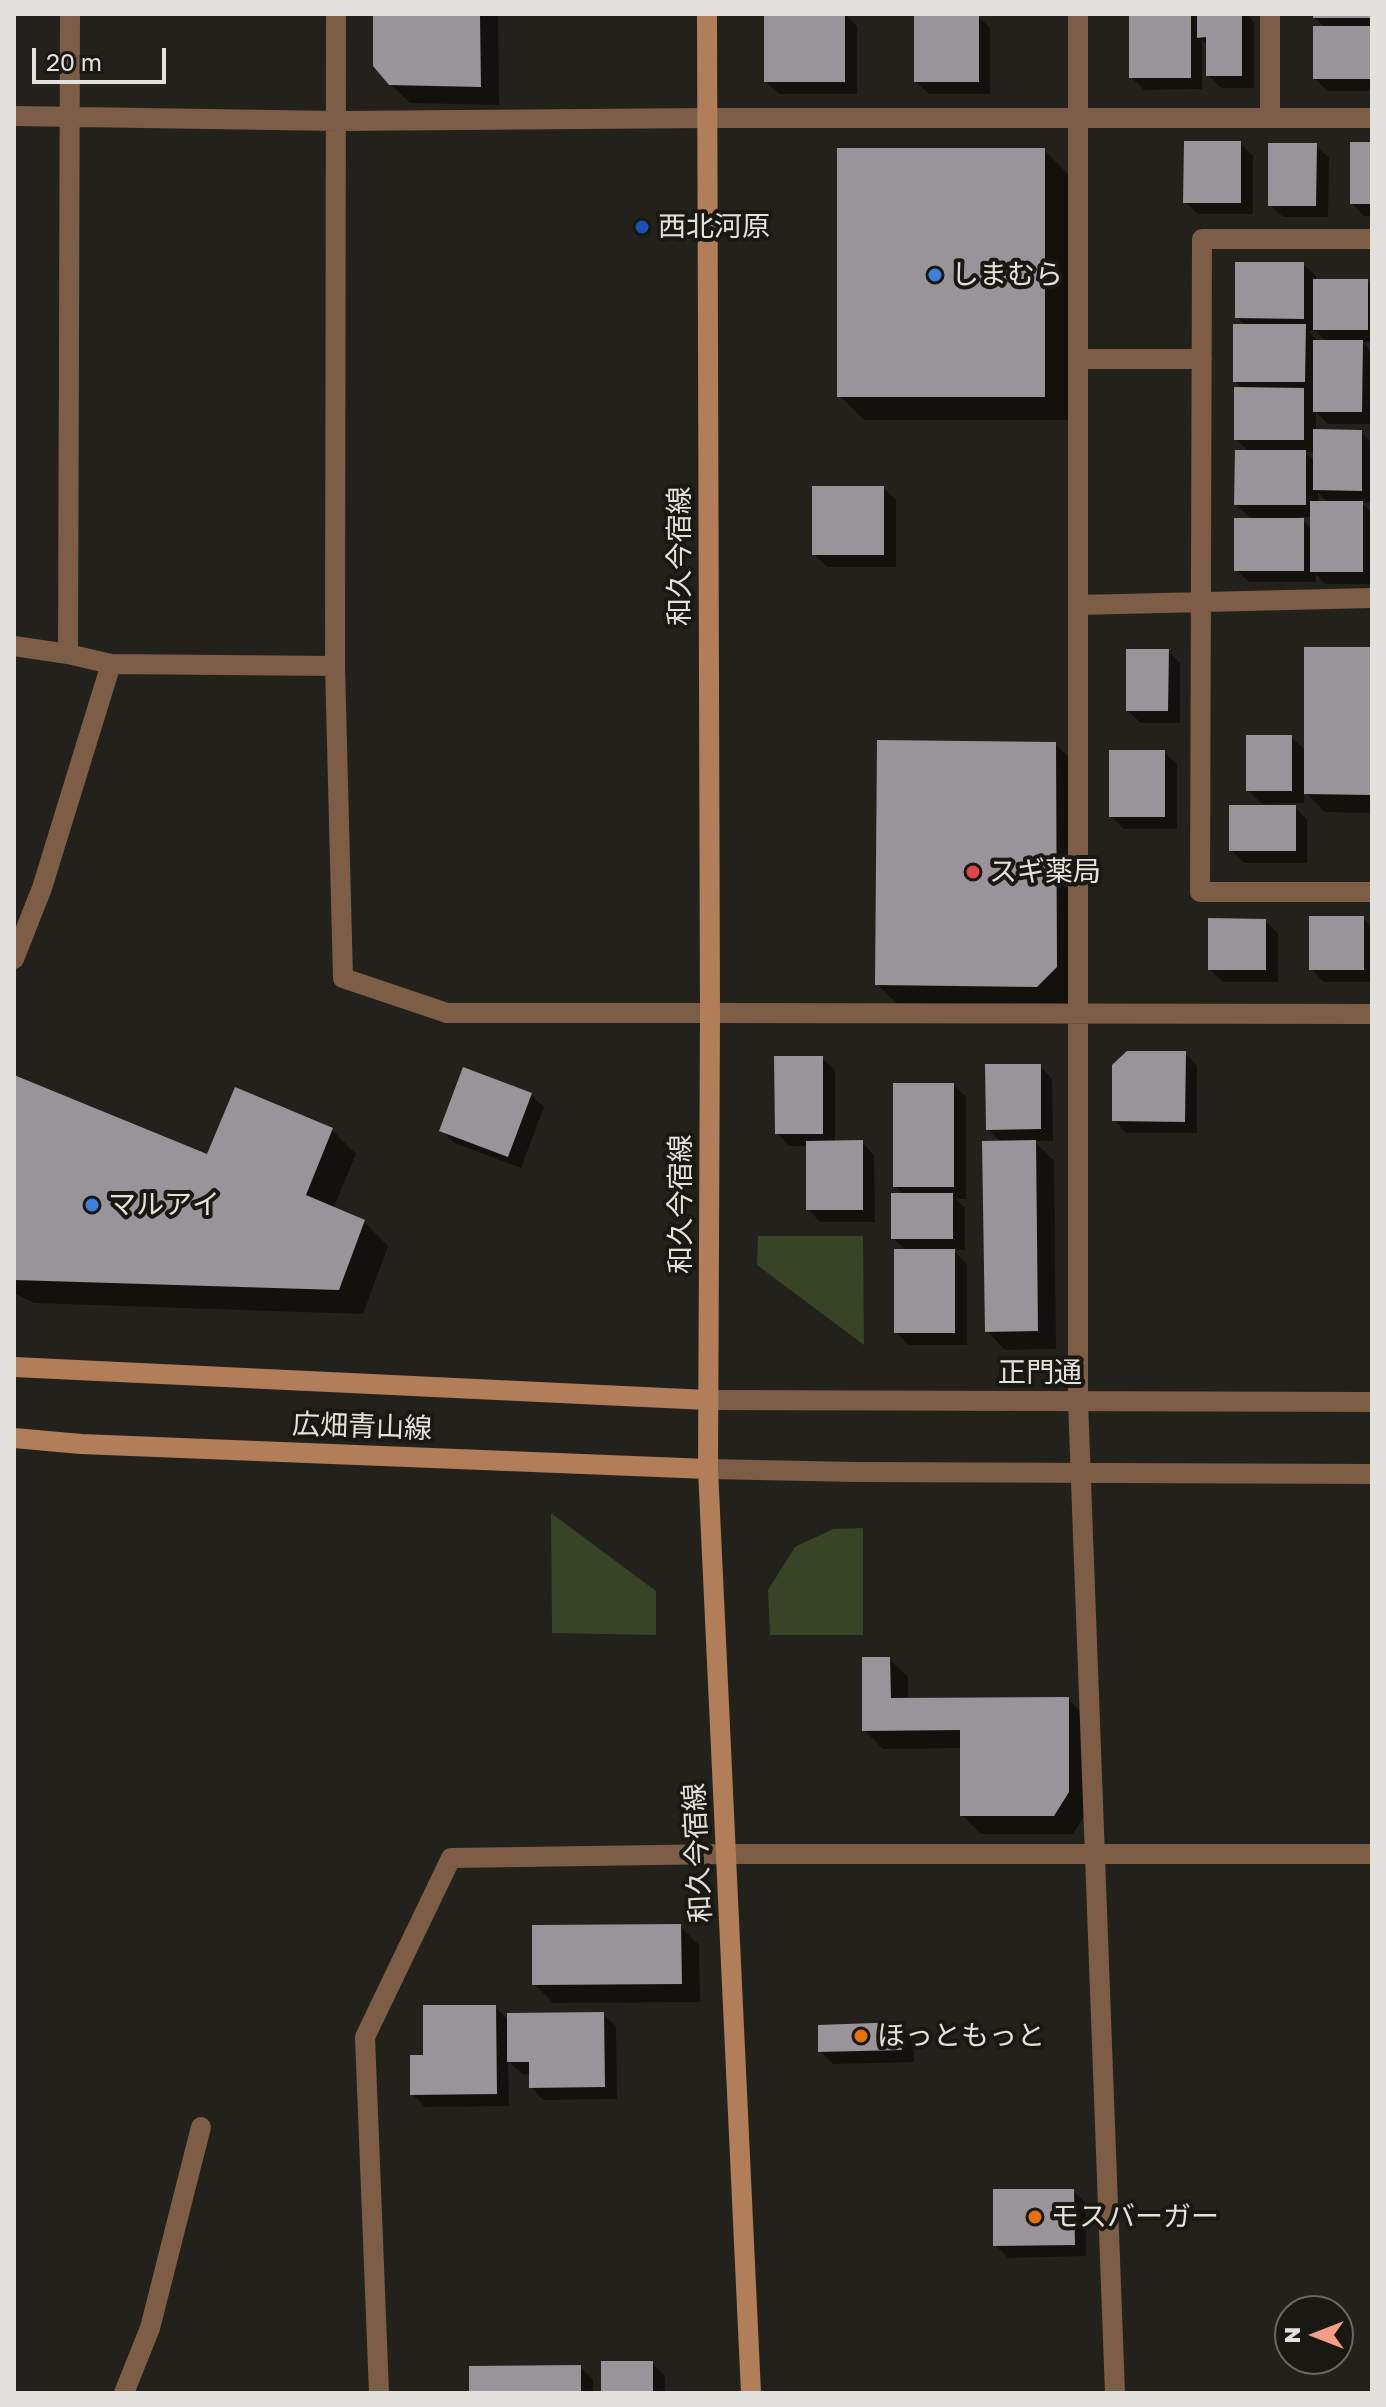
<!DOCTYPE html>
<html>
<head>
<meta charset="utf-8">
<style>
	body { margin:0 }
	#map { position:relative; width:1386px; height:2407px; overflow:hidden; background:#23211b; font-family:"Golos Text",sans-serif }
	canvas { display:block }
	.frame { position:absolute; inset:0; border:16px solid #e2e1dd; pointer-events:none }
	.north { position:absolute; left:1274px; top:2295px; width:80px; height:80px; box-sizing:border-box; background:#1a1812; border:2px solid #6a6863; border-radius:50%; rotate:270deg; font-size:22px; font-weight:700; line-height:32px; text-align:center; color:#e2e1dd }
	.north::after { content:''; display:block; margin:auto; width:28px; height:36px; background:#f49e87; clip-path:polygon(50% 0,100% 100%,50% 72%,0 100%) }
	.scale { position:absolute; left:32px; top:48px; width:134px; height:36px; box-sizing:border-box; border:4px solid #e2e1dd; border-top:0; padding-left:10px; font-size:24px; line-height:28px; white-space:nowrap; color:#e2e1dd; -webkit-text-stroke:6px #1a1812; paint-order:stroke }
</style>
</head>
<body>
<div id="map">
<canvas width="1386" height="2407"></canvas>
<div class="frame"></div>
<div class="north">N</div>
<div class="scale">20 m</div>
</div>
<script>
const ctx = document.querySelector('canvas').getContext('2d');
ctx.lineJoin = 'round';
function fillPath(path, color) { ctx.fillStyle = color; ctx.fill(path, 'evenodd'); }
const toPath = rows => new Path2D(rows.map(r => 'M' + r).join(''));
function trace(path, color, width, dash) { ctx.strokeStyle = color; ctx.lineWidth = width; ctx.lineCap = dash ? 'butt' : 'round'; ctx.setLineDash(dash || []); ctx.stroke(path); }
function drawText(font, color, halo, rows, align = 'center') {
  ctx.font = font + ' "Golos Text","Noto Sans JP",sans-serif'; ctx.lineWidth = 8; ctx.setLineDash([]); ctx.textBaseline = 'middle'; ctx.strokeStyle = halo; ctx.fillStyle = color; for (const [text, x, y, turn = 0] of rows) {
    ctx.save(); ctx.translate(x, y); ctx.rotate((+turn || 0) * Math.PI / 180); ctx.textAlign = isNaN(turn) ? turn : align; if (halo) ctx.strokeText(text, 0, 0); ctx.fillText(text, 0, 0); ctx.restore();
  }
}
const green = toPath([
	[758,1236,863,1236,864,1345,757,1265],
	[551,1513,656,1591,656,1635,552,1633],
	[863,1528,863,1635,770,1635,768,1590,795,1547,833,1529]
]);
const shadow = toPath([
	[375,14,498,14,499,105,410,103,390,84],
	[766,14,864,14,846,15,857,26,857,94,779,94,766,82],
	[904,14,978,16,990,28,990,94,929,94,916,82,916,16],
	[1139,14,1247,14,1254,22,1254,88,1221,88,1208,75,1208,46,1202,40,1202,89,1144,90,1131,77],
	[1315,14,1372,14,1372,91,1328,91,1315,79,1325,28,1315,18],
	[1240,143,1253,156,1253,214,1198,214,1185,202],
	[1372,144,1372,216,1364,216,1352,203],
	[1316,145,1329,158,1328,217,1283,217,1270,205],
	[1044,150,1068,174,1068,420,864,420,840,396],
	[1303,264,1316,276,1316,281,1367,281,1372,286,1372,342,1362,342,1372,352,1372,424,1328,424,1316,412,1316,431,1361,432,1372,443,1372,503,1361,502,1372,513,1372,584,1325,584,1316,574,1316,582,1249,582,1236,570,1252,520,1236,504,1249,452,1236,439,1243,389,1235,381,1246,326,1237,317],
	[1309,331,1316,331,1327,342,1318,342],
	[1305,452,1315,452,1315,461],
	[1318,492,1328,503,1318,503],
	[1299,517,1312,517,1312,530],
	[883,488,896,500,896,567,827,567,814,554],
	[1371,649,1372,813,1325,812,1304,791,1304,803,1262,804,1248,790,1291,737,1306,751],
	[1168,651,1180,663,1180,723,1141,723,1128,711],
	[1055,744,1080,768,1080,992,1062,1011,901,1008,877,984],
	[1164,752,1177,764,1177,829,1124,829,1111,816],
	[1295,807,1307,820,1307,863,1244,863,1231,850],
	[1363,918,1372,927,1372,982,1324,982,1311,969],
	[1265,921,1278,933,1278,982,1223,982,1210,970],
	[1185,1053,1197,1066,1197,1133,1126,1133,1114,1120],
	[822,1058,835,1070,835,1143,862,1142,874,1155,875,1222,821,1222,808,1210,808,1146,789,1146,777,1133],
	[1040,1066,1052,1079,1053,1141,1034,1141,1054,1161,1056,1349,1005,1350,987,1331,1002,1143,988,1129],
	[14,1077,208,1157,332,1130,356,1154,333,1209,364,1222,388,1246,363,1314,34,1303,14,1293],
	[953,1084,966,1097,966,1199,956,1199,965,1208,965,1250,953,1250,967,1264,967,1345,908,1345,896,1332,907,1251,893,1238,904,1195,895,1186],
	[531,1095,544,1107,521,1168,454,1143,442,1130],
	[889,1659,908,1677,908,1700,1068,1699,1087,1718,1087,1811,1073,1834,981,1834,962,1815,962,1748,883,1749,864,1730],
	[680,1926,699,1945,700,2002,553,2003,534,1984],
	[495,2007,509,2020,603,2014,616,2026,617,2099,543,2100,531,2087,531,2074,522,2074,508,2061,509,2106,425,2107,412,2094,425,2057],
	[900,2024,913,2037,914,2062,833,2064,820,2051],
	[1073,2191,1086,2203,1086,2256,1008,2258,995,2245],
	[652,2363,665,2376,665,2393,603,2393],
	[580,2367,593,2379,593,2393,471,2393]
]);
const building = toPath([
	[373,14,480,14,481,87,389,85,373,66],
	[764,14,845,14,845,82,764,82],
	[914,14,979,14,979,82,914,82],
	[1129,14,1191,14,1191,78,1129,78],
	[1197,14,1242,14,1242,76,1206,76,1206,37,1197,38],
	[1313,14,1372,14,1372,18,1313,18],
	[1313,26,1372,26,1372,79,1313,79],
	[1184,141,1241,141,1241,203,1183,203],
	[1350,142,1372,142,1372,204,1350,204],
	[1268,143,1317,143,1316,206,1268,206],
	[837,148,1045,148,1045,397,837,397],
	[1235,262,1304,262,1304,319,1235,318],
	[1313,279,1368,279,1368,330,1313,330],
	[1233,324,1306,324,1305,382,1233,382],
	[1313,340,1363,340,1362,412,1313,412],
	[1234,387,1304,388,1304,440,1234,440],
	[1313,429,1362,430,1362,491,1313,490],
	[1235,450,1306,450,1306,505,1234,505],
	[812,486,884,486,884,555,812,555],
	[1310,501,1363,501,1363,572,1310,572],
	[1234,518,1304,518,1304,571,1234,571],
	[1304,647,1372,647,1371,795,1304,794],
	[1126,649,1169,649,1168,711,1126,711],
	[1246,735,1292,735,1292,791,1246,791],
	[877,740,1056,742,1057,967,1037,987,875,985],
	[1109,750,1165,750,1165,817,1109,817],
	[1229,805,1296,805,1296,851,1229,851],
	[1309,916,1364,916,1364,970,1309,970],
	[1208,918,1266,919,1266,970,1208,970],
	[1127,1051,1186,1051,1185,1122,1112,1121,1112,1065],
	[774,1056,823,1056,823,1134,775,1134],
	[985,1064,1041,1064,1041,1129,986,1130],
	[463,1067,532,1093,508,1157,439,1131],
	[14,1075,207,1154,235,1087,333,1128,306,1195,365,1220,339,1290,14,1280],
	[893,1083,954,1083,954,1187,893,1187],
	[863,1140,863,1210,806,1210,806,1141],
	[1036,1140,1038,1331,985,1332,982,1141],
	[891,1193,953,1193,953,1239,891,1239],
	[894,1249,955,1249,955,1333,894,1333],
	[862,1657,890,1657,891,1698,1069,1697,1069,1792,1054,1816,960,1816,960,1730,862,1731],
	[681,1924,682,1984,532,1985,532,1925],
	[423,2005,496,2005,497,2094,410,2095,410,2055,423,2055],
	[604,2012,605,2087,529,2088,529,2062,507,2062,507,2013],
	[901,2022,902,2050,818,2052,818,2025],
	[993,2189,1074,2189,1075,2245,993,2246],
	[601,2361,653,2361,653,2393,601,2393],
	[581,2365,581,2393,469,2393,469,2366]
]);
const minor = toPath([
	[336,14,335,666,343,978,447,1013,710,1013],
	[1270,14,1270,118],
	[14,116,337,121,707,118,1372,118],
	[1372,239,1202,239,1200,892,1372,892],
	[1078,359,1202,359],
	[1078,605,1372,598],
	[14,646,68,654,111,664,335,666],
	[68,654,70,14],
	[14,959,42,888,111,664],
	[1078,1401,1115,2393],
	[124,2393,150,2328,201,2127],
	[379,2393,365,2037,451,1858,726,1854,1372,1854]
]);
const tertiary = toPath([
	[1078,14,1078,1401],
	[710,1013,1372,1014],
	[707,1400,1372,1402],
	[708,1469,857,1472,1372,1474]
]);
const secondary = toPath([
	[707,14,710,1013,708,1469,751,2393],
	[14,1367,707,1400],
	[14,1438,81,1444,708,1469]
]);
const markers = [
	[642,227,8,"#1a4fb4"],
	[935,275,8,"#3f7fe0"],
	[973,872,8,"#e0444e"],
	[92,1205,8,"#3f7fe0"],
	[861,2036,8,"#e8710a"],
	[1035,2217,8,"#e8710a"]
];
const poiNames = [
	["西北河原",658,227],
	["しまむら",951,275],
	["スギ薬局",989,872],
	["マルアイ",108,1205],
	["ほっともっと",877,2036],
	["モスバーガー",1051,2217]
];
const streetNames = [
	["和久今宿線",680,556,-90],
	["和久今宿線",681,1204,-90],
	["正門通",1040,1373],
	["広畑青山線",362,1427,2],
	["和久今宿線",698,1853,-93]
];
fillPath(green, '#384425');
fillPath(shadow, '#0007');
fillPath(building, '#99939a');
trace(minor, '#7d5d46', 20);
trace(tertiary, '#7d5d46', 20);
trace(secondary, '#b17e59', 20);
for (const [x, y, r, color] of markers) { const dot = new Path2D(); dot.arc(x, y, r, 0, 2 * Math.PI); ctx.fillStyle = color; ctx.fill(dot); trace(dot, '#1a1812', 3); }
drawText('28px', '#e2e1dd', '#1a1812', poiNames, 'left');
drawText('28px', '#e2e1dd', '#1a1812', streetNames);
</script>
</body>
</html>
